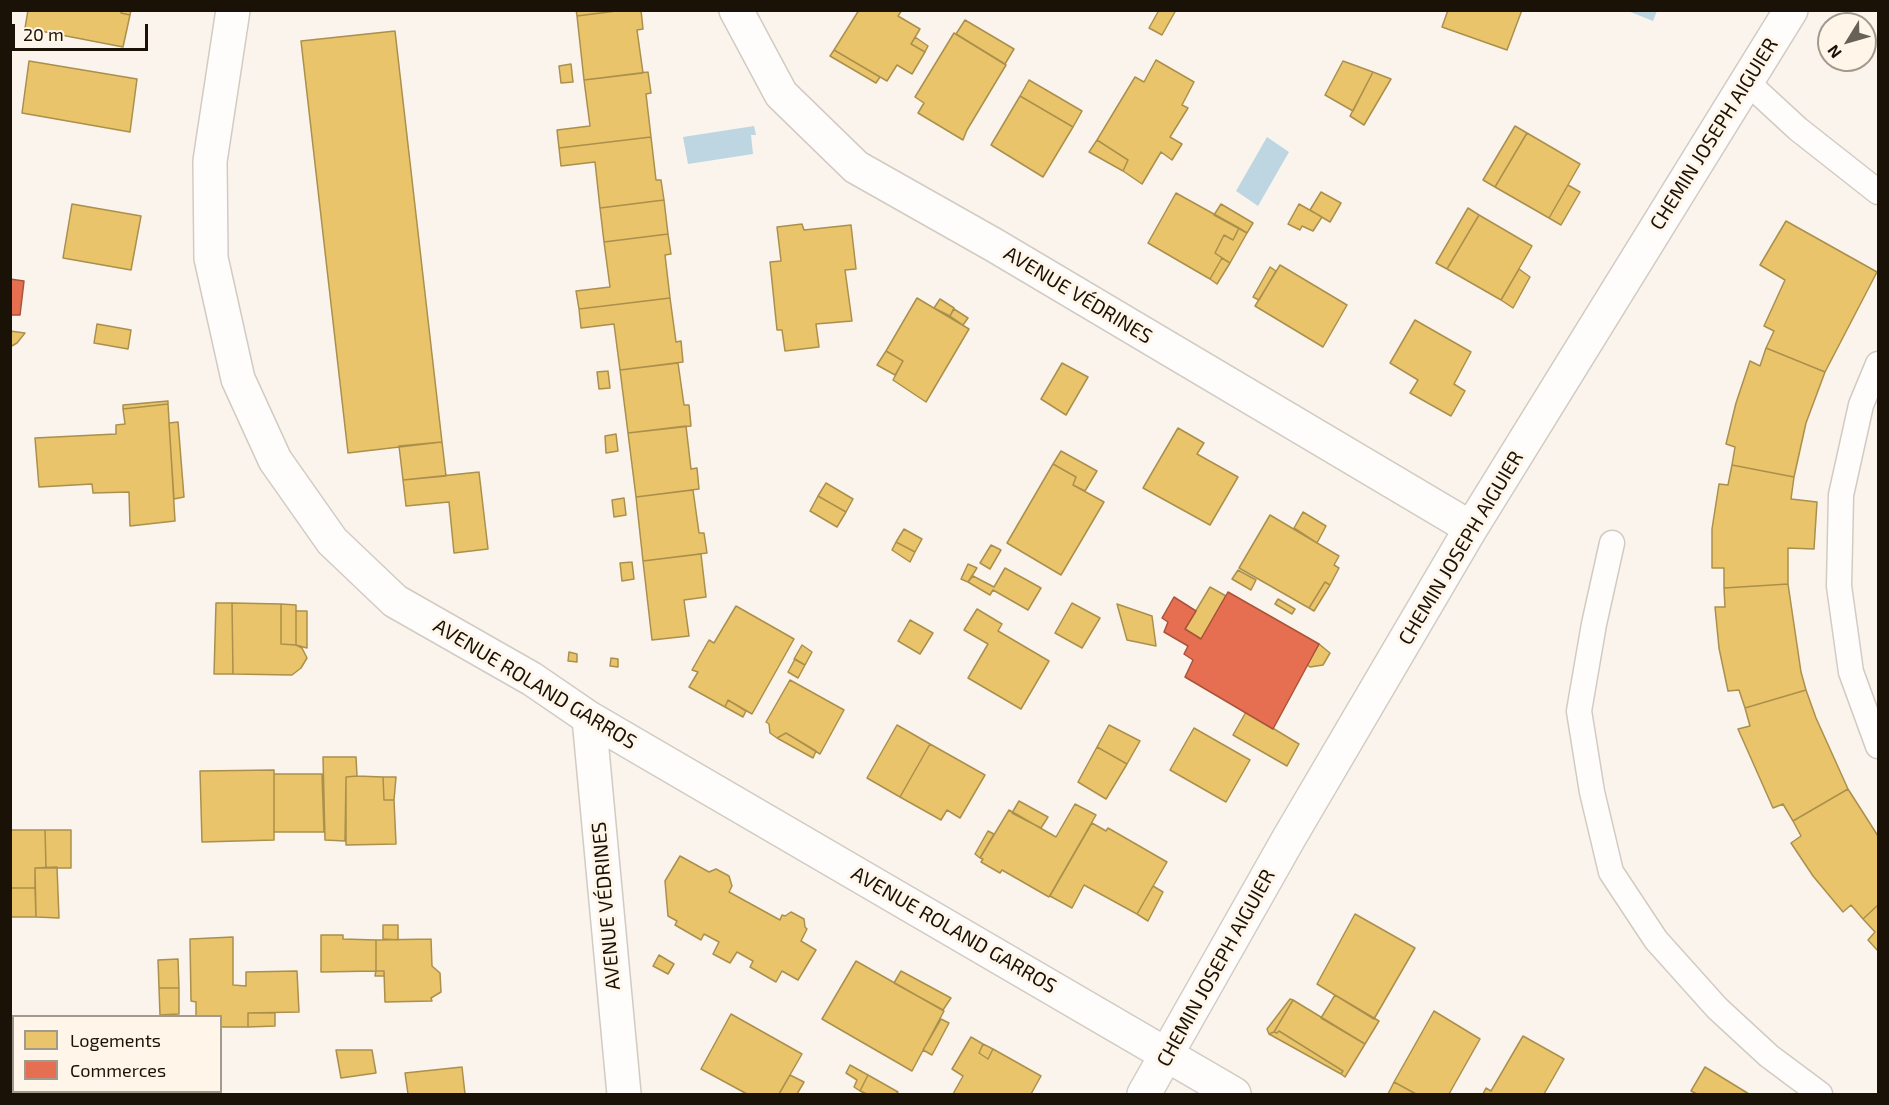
<!DOCTYPE html>
<html>
<head>
<meta charset="utf-8">
<style>
	body { margin:0 }
	#map { position:relative; width:1889px; height:1105px; overflow:hidden; background:#faf4ed; font-family:"Exo 2",sans-serif }
	canvas { display:block }
	.frame { position:absolute; inset:0; border:12px solid #1a1206; pointer-events:none }
	.legend { position:absolute; left:12px; top:1015px; width:210px; height:78px; box-sizing:border-box; background:#fff5e8; border:2px solid #a39a8e; margin:0; padding:8px 10px; list-style:none; font-size:18px; color:#1a1206 }
	.legend li { display:flex; align-items:center; gap:12px; height:30px }
	.legend b { width:30px; border:2px solid #a39a8e }
	.north { position:absolute; left:1817px; top:12px; width:60px; height:60px; box-sizing:border-box; background:#fff5e8; border:2px solid #a39a8e; border-radius:50%; rotate:233deg; font-size:16px; font-weight:700; line-height:24px; text-align:center; color:#1a1206 }
	.north::after { content:''; display:block; margin:auto; width:21px; height:27px; background:#686157; clip-path:polygon(50% 0,100% 100%,50% 72%,0 100%) }
	.scale { position:absolute; left:12px; top:24px; width:136px; height:27px; box-sizing:border-box; border:3px solid #1a1206; border-top:0; padding-left:8px; font-size:18px; line-height:21px; white-space:nowrap; color:#1a1206; -webkit-text-stroke:4px #fff5e8; paint-order:stroke }
</style>
</head>
<body>
<div id="map">
<canvas width="1889" height="1105"></canvas>
<div class="frame"></div>
<ul class="legend">
<li><b style="height:16px;background:#e9c46a"></b>Logements</li>
<li><b style="height:16px;background:#e76f51"></b>Commerces</li>
</ul>
<div class="north">N</div>
<div class="scale">20 m</div>
</div>
<script>
const ctx = document.querySelector('canvas').getContext('2d');
ctx.lineJoin = 'round';
function fillPath(path, color) { ctx.fillStyle = color; ctx.fill(path, 'evenodd'); }
const toPath = rows => new Path2D(rows.map(r => 'M' + r).join(''));
function trace(path, color, width, dash) { ctx.strokeStyle = color; ctx.lineWidth = width; ctx.lineCap = dash ? 'butt' : 'round'; ctx.setLineDash(dash || []); ctx.stroke(path); }
function drawText(font, color, halo, rows, align = 'center') {
  ctx.font = font + ' "Exo 2",sans-serif'; ctx.lineWidth = 6; ctx.setLineDash([]); ctx.textBaseline = 'middle'; ctx.strokeStyle = halo; ctx.fillStyle = color; for (const [text, x, y, turn = 0] of rows) {
    ctx.save(); ctx.translate(x, y); ctx.rotate((+turn || 0) * Math.PI / 180); ctx.textAlign = isNaN(turn) ? turn : align; if (halo) ctx.strokeText(text, 0, 0); ctx.fillText(text, 0, 0); ctx.restore();
  }
}
const water = toPath([
	[1628,11,1628,10,1657,11,1653,21],
	[754,126,756,135,751,135,753,154,688,164,683,137],
	[1267,137,1289,152,1258,206,1236,191]
]);
const homes = toPath([
	[28,10,121,10,121,13,130,15,123,47,25,28,28,10],
	[121,10,131,10,130,15,121,13,121,10],
	[576,10,624,10,577,16,576,10],
	[624,10,641,10,643,29,637,30,643,73,584,80,577,16,624,10],
	[859,10,902,10,898,16,920,29,911,44,925,52,912,74,897,65,887,81,834,50,859,10],
	[1159,10,1176,10,1162,35,1149,28,1159,10],
	[1448,10,1522,10,1507,50,1442,27,1448,10],
	[965,20,1014,49,1005,64,956,34,965,20],
	[395,31,442,442,348,453,301,41,395,31],
	[954,33,1006,65,967,130,963,140,918,113,924,103,915,97,954,33],
	[915,37,928,46,925,52,911,44,915,37],
	[834,50,880,77,876,83,830,56,834,50],
	[1156,60,1194,82,1182,105,1188,108,1170,137,1182,144,1172,160,1161,152,1142,184,1123,171,1128,160,1097,140,1135,77,1144,82,1156,60],
	[29,61,137,79,130,132,22,113,29,61],
	[1343,61,1373,72,1353,111,1325,95,1343,61],
	[571,64,573,82,561,83,559,66,571,64],
	[648,72,651,93,646,94,651,137,559,148,557,130,590,126,584,80,648,72],
	[1373,72,1391,79,1364,125,1350,116,1373,72],
	[1029,80,1082,111,1073,127,1020,96,1029,80],
	[1020,96,1073,127,1043,177,991,145,1020,96],
	[1515,126,1527,133,1495,187,1483,180,1515,126],
	[1527,133,1580,164,1549,218,1495,187,1527,133],
	[651,137,656,180,661,180,664,200,600,208,595,162,561,166,559,148,651,137],
	[1097,140,1128,160,1123,171,1089,152,1097,140],
	[1568,185,1580,192,1561,225,1549,218,1568,185],
	[1321,192,1341,203,1330,222,1310,210,1321,192],
	[1176,193,1239,228,1233,240,1224,235,1215,253,1222,258,1210,279,1148,243,1176,193],
	[664,200,668,234,604,242,600,208,664,200],
	[72,204,141,216,131,270,63,258,72,204],
	[1221,204,1253,223,1247,233,1214,215,1221,204],
	[1299,204,1322,217,1313,231,1302,226,1300,230,1288,224,1299,204],
	[1468,208,1479,215,1447,269,1436,263,1468,208],
	[1479,215,1532,246,1501,300,1447,269,1479,215],
	[1786,221,1877,272,1825,372,1766,348,1774,331,1764,326,1785,280,1760,265,1786,221],
	[802,224,804,230,851,225,856,269,845,270,852,321,816,324,819,347,785,351,782,330,777,330,770,262,781,261,777,227,802,224],
	[1239,228,1247,233,1230,263,1215,253,1224,235,1233,240,1239,228],
	[668,234,671,254,665,255,670,298,579,309,576,291,610,287,604,242,668,234],
	[1222,258,1230,263,1217,284,1210,279,1222,258],
	[1280,265,1347,305,1323,347,1255,306,1280,265],
	[1270,267,1276,271,1259,300,1253,297,1270,267],
	[1519,269,1530,277,1513,308,1501,300,1519,269],
	[670,298,676,342,681,341,683,362,620,370,614,324,581,328,579,309,670,298],
	[917,298,969,329,926,402,893,380,903,361,886,351,917,298],
	[940,299,954,308,950,316,934,308,940,299],
	[954,309,968,318,963,325,950,316,954,309],
	[1415,320,1471,352,1454,384,1465,391,1451,416,1410,393,1418,380,1390,363,1415,320],
	[97,324,131,330,128,349,94,343,97,324],
	[10,331,25,333,17,343,10,347,10,331],
	[1766,348,1825,372,1806,423,1794,477,1732,465,1735,447,1726,444,1736,403,1750,361,1760,366,1766,348],
	[886,351,903,361,895,375,877,365,886,351],
	[678,363,684,405,689,405,691,426,628,433,620,370,678,363],
	[1062,363,1088,377,1066,415,1041,399,1062,363],
	[608,371,610,388,599,389,597,372,608,371],
	[168,401,168,404,123,409,123,405,168,401],
	[168,404,175,521,130,526,129,492,93,493,92,484,39,487,35,438,116,434,116,425,125,424,123,409,168,404],
	[178,422,184,497,174,499,169,423,178,422],
	[686,426,691,469,697,468,699,489,636,497,628,433,686,426],
	[1178,428,1204,443,1197,454,1238,477,1210,525,1143,488,1178,428],
	[616,434,618,451,606,453,605,436,616,434],
	[442,442,446,476,403,480,399,446,442,442],
	[1061,451,1097,471,1085,491,1073,485,1076,477,1053,464,1061,451],
	[1053,464,1076,477,1073,485,1104,502,1061,575,1007,543,1053,464],
	[1732,465,1794,477,1791,499,1817,502,1814,549,1788,548,1788,584,1724,588,1724,568,1712,568,1712,529,1719,484,1728,485,1732,465],
	[479,472,488,549,454,553,449,502,406,506,403,480,479,472],
	[826,483,853,499,846,512,818,496,826,483],
	[693,490,699,533,704,533,707,553,643,561,636,497,693,490],
	[818,496,846,512,837,527,810,511,818,496],
	[624,498,626,515,614,517,612,500,624,498],
	[1303,512,1326,526,1317,543,1294,528,1303,512],
	[1270,515,1339,556,1334,565,1339,568,1330,585,1325,582,1309,608,1239,568,1270,515],
	[904,529,922,539,915,552,896,542,904,529],
	[896,542,915,552,910,562,892,550,896,542],
	[991,545,1001,550,990,569,980,563,991,545],
	[701,554,706,597,684,600,689,636,652,640,643,561,701,554],
	[632,562,634,579,622,581,620,563,632,562],
	[968,564,977,568,968,582,961,579,968,564],
	[1005,568,1041,588,1028,610,993,590,990,595,968,582,973,576,994,587,1005,568],
	[1238,570,1256,580,1251,590,1232,579,1238,570],
	[1325,582,1330,585,1314,611,1309,608,1325,582],
	[1788,584,1801,672,1806,690,1745,708,1739,690,1728,691,1719,648,1715,607,1725,607,1724,588,1788,584],
	[1210,587,1226,596,1201,639,1185,629,1210,587],
	[1278,599,1295,609,1292,614,1275,604,1278,599],
	[216,603,232,603,233,674,214,674,216,603],
	[232,603,281,604,281,644,296,645,302,648,307,658,301,668,292,675,233,674,232,603],
	[1072,603,1100,618,1082,648,1055,633,1072,603],
	[281,604,296,605,296,645,281,644,281,604],
	[1117,604,1152,616,1156,646,1127,640,1117,604],
	[736,606,794,639,752,714,728,700,725,707,689,687,698,672,692,670,709,640,714,643,736,606],
	[977,609,1002,624,998,631,1049,661,1021,709,968,678,988,644,964,630,977,609],
	[296,611,307,611,307,648,296,645,296,611],
	[910,620,933,633,920,654,898,641,910,620],
	[1319,644,1330,653,1323,665,1310,667,1307,665,1319,644],
	[802,645,812,652,805,665,794,659,802,645],
	[569,652,577,654,577,662,568,661,569,652],
	[611,658,618,659,618,667,610,666,611,658],
	[795,659,805,665,798,678,788,672,795,659],
	[790,680,844,710,820,754,786,733,777,738,770,733,769,724,766,722,790,680],
	[1806,690,1816,718,1848,789,1793,821,1783,804,1773,808,1738,729,1750,726,1745,708,1806,690],
	[728,700,746,711,743,717,725,707,728,700],
	[1246,712,1299,744,1287,766,1233,735,1246,712],
	[897,725,930,744,900,797,867,778,897,725],
	[1109,725,1140,741,1127,764,1097,747,1109,725],
	[1194,728,1250,760,1226,802,1170,770,1194,728],
	[786,733,816,751,813,758,777,738,786,733],
	[930,744,985,775,960,818,947,810,941,820,900,797,930,744],
	[1097,747,1127,764,1106,799,1078,782,1097,747],
	[323,757,356,757,357,776,346,777,345,841,325,840,323,757],
	[274,770,274,840,202,842,200,771,274,770],
	[274,774,322,774,324,832,274,832,274,774],
	[357,776,383,777,384,800,394,800,396,844,346,845,346,777,357,776],
	[383,777,396,777,394,800,384,800,383,777],
	[1848,789,1878,836,1878,905,1863,919,1851,905,1843,912,1813,876,1791,843,1801,836,1793,821,1848,789],
	[1019,801,1048,817,1041,828,1012,813,1019,801],
	[1075,804,1096,815,1049,897,1002,870,1000,873,981,862,983,859,980,858,1009,810,1056,837,1075,804],
	[1092,823,1106,831,1108,828,1167,862,1137,914,1084,885,1072,908,1050,896,1092,823],
	[10,830,45,830,46,868,35,868,35,888,10,888,10,830],
	[45,830,71,830,71,868,46,868,45,830],
	[988,831,994,834,980,858,975,854,988,831],
	[680,856,709,872,716,869,729,876,732,886,729,892,780,920,782,915,785,916,791,912,804,919,805,927,807,929,801,941,816,950,798,980,782,971,776,982,750,967,753,961,737,952,730,963,713,954,719,942,704,934,701,940,675,925,677,921,668,916,665,881,680,856],
	[57,867,59,918,36,917,35,868,57,867],
	[1153,886,1163,892,1148,921,1137,914,1153,886],
	[10,888,35,888,36,917,10,917,10,888],
	[1878,905,1878,951,1868,940,1875,932,1863,919,1878,905],
	[1355,914,1415,948,1374,1019,1317,984,1355,914],
	[383,925,398,925,398,940,383,939,383,925],
	[321,935,343,935,343,939,376,940,376,971,321,972,321,935],
	[233,937,233,985,246,986,246,972,297,971,299,1012,248,1013,248,1027,220,1027,220,1016,196,1016,196,1002,191,1001,190,939,233,937],
	[431,939,432,966,440,973,441,992,431,998,432,1001,385,1002,384,971,376,971,376,940,431,939],
	[659,955,674,964,668,974,653,966,659,955],
	[178,959,179,988,159,988,158,960,178,959],
	[856,961,944,1011,912,1071,822,1019,856,961],
	[376,971,384,971,384,976,375,976,376,971],
	[901,971,951,998,943,1010,894,983,901,971],
	[159,988,179,988,179,1014,160,1015,159,988],
	[1335,995,1379,1021,1365,1044,1321,1018,1335,995],
	[1290,999,1293,1000,1274,1032,1269,1034,1267,1029,1290,999],
	[1293,1000,1365,1044,1345,1077,1341,1074,1343,1071,1279,1031,1277,1033,1274,1032,1293,1000],
	[1434,1011,1480,1039,1449,1094,1416,1094,1394,1082,1434,1011],
	[248,1013,275,1013,275,1026,248,1027,248,1013],
	[731,1014,802,1054,779,1094,747,1094,701,1069,731,1014],
	[941,1019,949,1023,932,1055,923,1050,941,1019],
	[1279,1031,1343,1071,1341,1074,1269,1034,1274,1032,1277,1033,1279,1031],
	[1523,1036,1564,1059,1544,1094,1483,1094,1486,1088,1491,1091,1523,1036],
	[971,1037,983,1044,979,1053,988,1059,993,1049,1041,1076,1031,1094,953,1094,963,1076,952,1069,971,1037],
	[983,1044,993,1049,988,1059,979,1053,983,1044],
	[336,1050,372,1050,376,1073,341,1078,336,1050],
	[850,1065,868,1075,860,1091,854,1087,857,1080,846,1073,850,1065],
	[462,1067,465,1094,408,1094,405,1073,462,1067],
	[1705,1067,1749,1094,1697,1094,1691,1091,1705,1067],
	[790,1075,804,1082,797,1094,779,1094,790,1075],
	[868,1075,898,1092,896,1094,867,1094,860,1091,868,1075],
	[1394,1082,1416,1094,1388,1094,1394,1082],
	[168,1092,211,1092,211,1094,168,1094,168,1092]
]);
const shops = toPath([
	[10,279,24,281,20,315,10,315,10,279],
	[1228,592,1319,644,1273,729,1185,677,1193,660,1184,654,1188,646,1164,632,1168,622,1162,618,1174,597,1196,611,1185,629,1201,639,1228,592]
]);
const lane = toPath([
	[1747,82,1798,129,1878,192],
	[1878,364,1861,405,1841,495,1839,586,1851,672,1878,746],
	[1612,543,1594,624,1579,711,1592,792,1611,872,1656,940,1717,1008,1769,1056,1820,1094]
]);
const street = toPath([
	[233,10,210,161,211,258,238,379,275,460,332,541,395,601,532,679,589,718,1234,1094],
	[736,10,781,94,856,167,994,245,1471,528],
	[589,718,624,1094],
	[1144,1094,1289,838,1471,528,1791,10]
]);
const streetNames = [
	["CHEMIN JOSEPH AIGUIER",1714,134,-58],
	["AVENUE VÉDRINES",1078,295,31],
	["CHEMIN JOSEPH AIGUIER",1461,548,-59],
	["AVENUE ROLAND GARROS",535,684,31],
	["AVENUE VÉDRINES",606,906,-95],
	["AVENUE ROLAND GARROS",954,930,30],
	["CHEMIN JOSEPH AIGUIER",1216,968,-61]
];
fillPath(water, '#bed6e2');
fillPath(homes, '#e9c46a');
trace(homes, '#ab8f4c', 1.5);
fillPath(shops, '#e76f51');
trace(shops, '#aa533a', 1.5);
trace(lane, '#d2cbc2', 27);
trace(street, '#d2cbc2', 36);
trace(lane, '#fefdfc', 24);
trace(street, '#fefdfc', 33);
drawText('20px', '#1a1206', '#fff5e8', streetNames);
</script>
</body>
</html>
